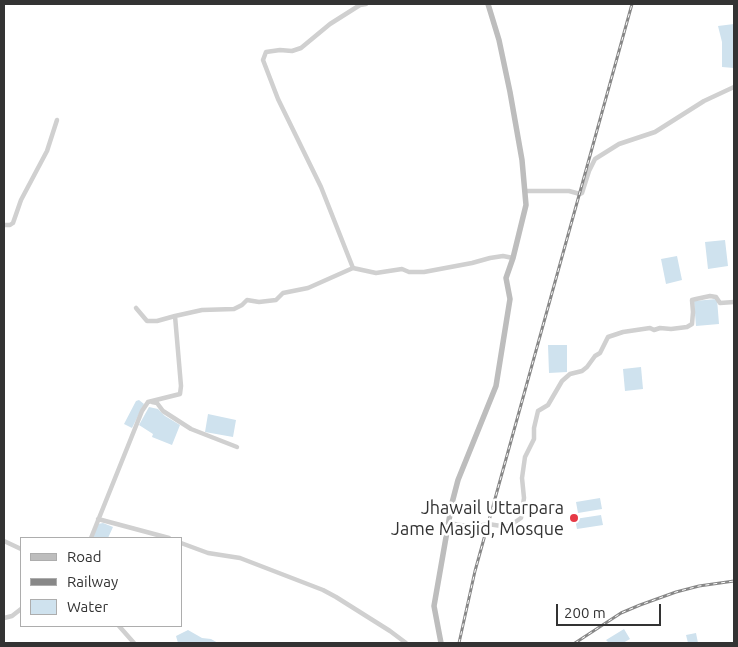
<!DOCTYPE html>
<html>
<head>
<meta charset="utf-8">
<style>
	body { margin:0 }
	#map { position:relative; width:738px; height:647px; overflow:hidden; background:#fff; font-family:Ubuntu,sans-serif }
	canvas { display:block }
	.frame { position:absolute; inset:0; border:5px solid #333; pointer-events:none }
	.legend { position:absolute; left:20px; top:537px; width:162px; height:90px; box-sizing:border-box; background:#fff; border:1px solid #adadad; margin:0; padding:6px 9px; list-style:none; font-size:15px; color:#333 }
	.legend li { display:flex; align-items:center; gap:10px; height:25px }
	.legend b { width:25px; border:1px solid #adadad }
	.scale { position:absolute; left:556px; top:604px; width:105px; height:22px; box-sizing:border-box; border:2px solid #333; border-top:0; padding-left:6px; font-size:15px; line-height:18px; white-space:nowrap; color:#333; -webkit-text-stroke:4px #fff; paint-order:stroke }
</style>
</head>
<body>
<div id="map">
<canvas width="738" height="647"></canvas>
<div class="frame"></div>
<ul class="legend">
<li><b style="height:6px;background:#bdbdbd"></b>Road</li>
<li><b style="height:6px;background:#888"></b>Railway</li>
<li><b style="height:14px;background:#cfe2ee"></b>Water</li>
</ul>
<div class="scale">200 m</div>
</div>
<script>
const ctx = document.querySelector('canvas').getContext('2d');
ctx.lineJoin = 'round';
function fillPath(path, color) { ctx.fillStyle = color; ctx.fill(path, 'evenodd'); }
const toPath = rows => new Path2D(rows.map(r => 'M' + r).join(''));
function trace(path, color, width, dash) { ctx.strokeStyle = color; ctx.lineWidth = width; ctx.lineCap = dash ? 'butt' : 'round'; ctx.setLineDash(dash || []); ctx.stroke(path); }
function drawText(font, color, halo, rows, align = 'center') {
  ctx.font = font + ' Ubuntu,sans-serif'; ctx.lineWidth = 5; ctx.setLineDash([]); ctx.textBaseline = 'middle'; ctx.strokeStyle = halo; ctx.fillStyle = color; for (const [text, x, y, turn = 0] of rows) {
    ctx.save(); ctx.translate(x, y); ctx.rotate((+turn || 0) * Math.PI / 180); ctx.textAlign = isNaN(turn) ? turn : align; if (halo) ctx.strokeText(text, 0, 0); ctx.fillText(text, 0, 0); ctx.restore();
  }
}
const water = toPath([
	[734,24,734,68,722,67,722,42,718,26],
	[725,240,728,266,708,269,705,242],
	[677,256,682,280,666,284,661,259],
	[717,299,719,324,696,326,694,301],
	[548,345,567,345,567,372,549,373],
	[641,367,643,389,625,391,623,369],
	[139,400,144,404,132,428,124,424,136,401],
	[149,407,158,409,165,416,180,425,172,445,152,437,153,434,139,425],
	[208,414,236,420,233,437,205,432],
	[600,498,602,509,578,513,576,502],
	[601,515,603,525,577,529,575,519],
	[103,523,113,527,108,538,93,538,98,524],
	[624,629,630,639,623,643,609,643,606,640],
	[188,630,202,638,211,639,218,643,178,643,176,636],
	[696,633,698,643,688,643,686,635]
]);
const street = toPath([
	[525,191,569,191,580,194,582,193,589,171,595,159,619,144,655,132,704,101,734,87],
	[4,225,10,225,13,223,21,200,47,151,57,120],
	[353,268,321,187,278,99,263,60,266,52,280,50,292,51,301,48,330,24,360,5,366,4],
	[175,316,202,310,234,309,242,305,247,300,259,302,276,300,283,293,308,288,353,268,376,273,402,269,409,272,424,272,472,263,490,258,503,256,513,258],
	[152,402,157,403,163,411,191,429,237,447],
	[98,519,169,538],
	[448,523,473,527,488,524,508,527,521,518,524,498,522,478,525,457,534,439,534,428,538,411,548,405,562,381,570,374,582,371,587,367,595,356,600,353,608,337,623,332,650,328,654,330,660,328,671,329,687,327,692,324,693,312,692,300,696,299,710,296,716,297,720,303,734,302],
	[91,538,142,411,148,402,180,394,181,386,175,316,157,321,147,321,136,308],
	[4,541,21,549],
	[181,543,208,553,240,558,323,590,336,597,390,631,406,643],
	[4,618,12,616,21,609],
	[119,626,134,643]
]);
const secondary = toPath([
	[441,643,434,606,452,503,458,480,496,386,510,299,506,278,513,258,526,205,522,160,510,92,499,40,488,4]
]);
const rail = toPath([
	[459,643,475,571,632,4],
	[575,643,621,613,640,605,676,592,699,586,734,581]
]);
const markers = [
	[574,518,5,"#e63946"]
];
const poiNames = [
	["Jhawail Uttarpara",564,508],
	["Jame Masjid, Mosque",564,529]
];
fillPath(water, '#cfe2ee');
trace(street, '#d0d0d0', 4.5);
trace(secondary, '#bdbdbd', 5.5);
trace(rail, '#888', 3);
trace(rail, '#fff', 1, [4]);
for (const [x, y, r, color] of markers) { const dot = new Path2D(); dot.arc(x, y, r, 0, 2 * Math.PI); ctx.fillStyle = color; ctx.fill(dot); trace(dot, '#fff', 2); }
drawText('18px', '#333', '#fff', poiNames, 'right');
</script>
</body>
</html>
